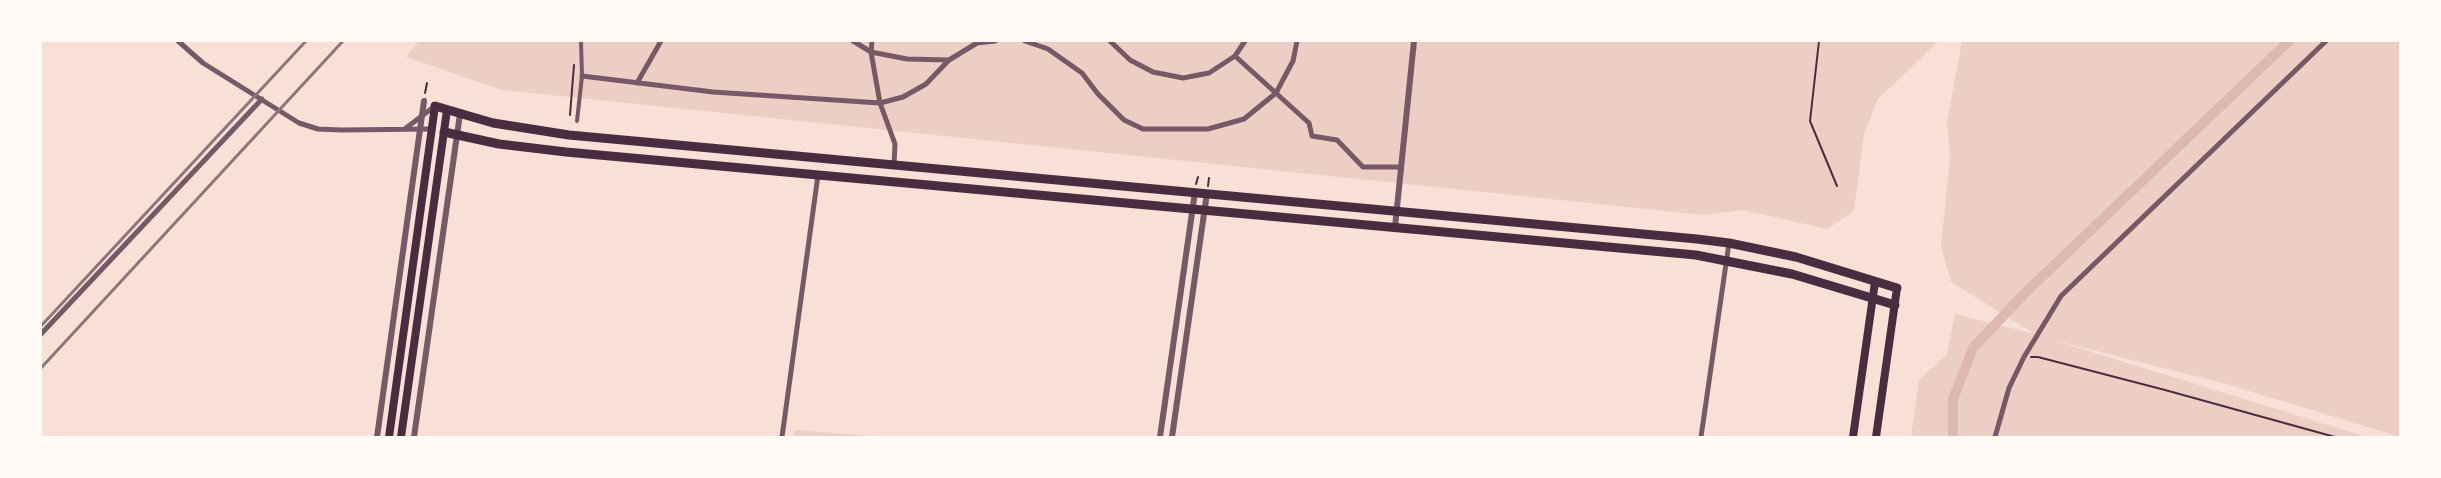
<!DOCTYPE html>
<html>
<head>
<meta charset="utf-8">
<style>
	body { margin:0 }
	#map { position:relative; width:2441px; height:478px; overflow:hidden; background:#f7e1d7; font-family:"Roboto Condensed",sans-serif }
	canvas { display:block }
	.frame { position:absolute; inset:0; border:42px solid #fffaf5; pointer-events:none }
</style>
</head>
<body>
<div id="map">
<canvas width="2441" height="478"></canvas>
<div class="frame"></div>
</div>
<script>
const ctx = document.querySelector('canvas').getContext('2d');
ctx.lineJoin = 'round';
function fillPath(path, color) { ctx.fillStyle = color; ctx.fill(path, 'evenodd'); }
const toPath = rows => new Path2D(rows.map(r => 'M' + r).join(''));
function trace(path, color, width, dash) { ctx.strokeStyle = color; ctx.lineWidth = width; ctx.lineCap = dash ? 'butt' : 'round'; ctx.setLineDash(dash || []); ctx.stroke(path); }
const green = toPath([
	[419,41,1939,41,1878,99,1864,134,1854,211,1827,229,1743,210,1704,215,502,90,406,57],
	[1962,41,2400,41,2400,437,2226,384,2053,340,2367,437,1911,437,1919,380,1947,354,1955,314,2035,334,1951,282,1941,246,1950,157,1947,123],
	[795,430,884,437,794,437]
]);
const canal = toPath([
	[1953,437,1953,399,1973,348,2025,293,2289,41]
]);
const path = toPath([
	[1819,41,1810,121,1837,186],
	[425,93,427,83],
	[570,115,574,65],
	[1196,184,1198,177],
	[1208,186,1209,178],
	[2031,357,2038,357,2165,390,2335,437]
]);
const pedestrian = toPath([
	[577,121,582,76,581,41]
]);
const minor = toPath([
	[178,41,203,63,299,123,318,129,341,130,432,129],
	[853,41,871,52,907,59,949,60],
	[872,41,871,52,880,103,895,144,894,165],
	[1025,41,1048,49,1082,73,1098,94,1124,120,1143,129,1208,129,1244,119,1276,93,1293,61,1297,41],
	[1110,41,1130,60,1153,72,1183,78,1209,73,1235,56,1245,41],
	[1235,56,1309,123,1312,136,1337,140,1363,167,1401,167],
	[582,76,713,92,880,103,903,97,926,84,949,60,977,43,995,41],
	[637,83,661,41],
	[406,128,435,106],
	[41,334,262,99],
	[782,437,818,175],
	[1701,437,1729,243],
	[1995,437,2009,388,2024,357,2061,296,2326,41]
]);
const tertiary = toPath([
	[1395,227,1414,41],
	[377,437,424,101],
	[414,437,460,114],
	[1160,437,1195,192],
	[1172,437,1207,193]
]);
const secondary = toPath([
	[389,437,435,106],
	[401,437,447,110],
	[1853,437,1875,282],
	[1876,437,1897,288]
]);
const primary = toPath([
	[435,106,493,123,569,135,1697,239,1729,243,1796,257,1897,288],
	[444,132,499,144,566,152,1696,255,1792,274,1895,305]
]);
const rail = toPath([
	[41,326,306,41],
	[41,368,343,41]
]);
fillPath(green, '#ebcfc5');
trace(canal, '#dcb8b0', 10);
trace(path, '#4a2c40', 2);
trace(pedestrian, '#755966', 4);
trace(minor, '#755966', 5);
trace(tertiary, '#755966', 6);
trace(secondary, '#4a2c40', 8);
trace(primary, '#4a2c40', 9);
trace(rail, '#8f747c', 3);
</script>
</body>
</html>
